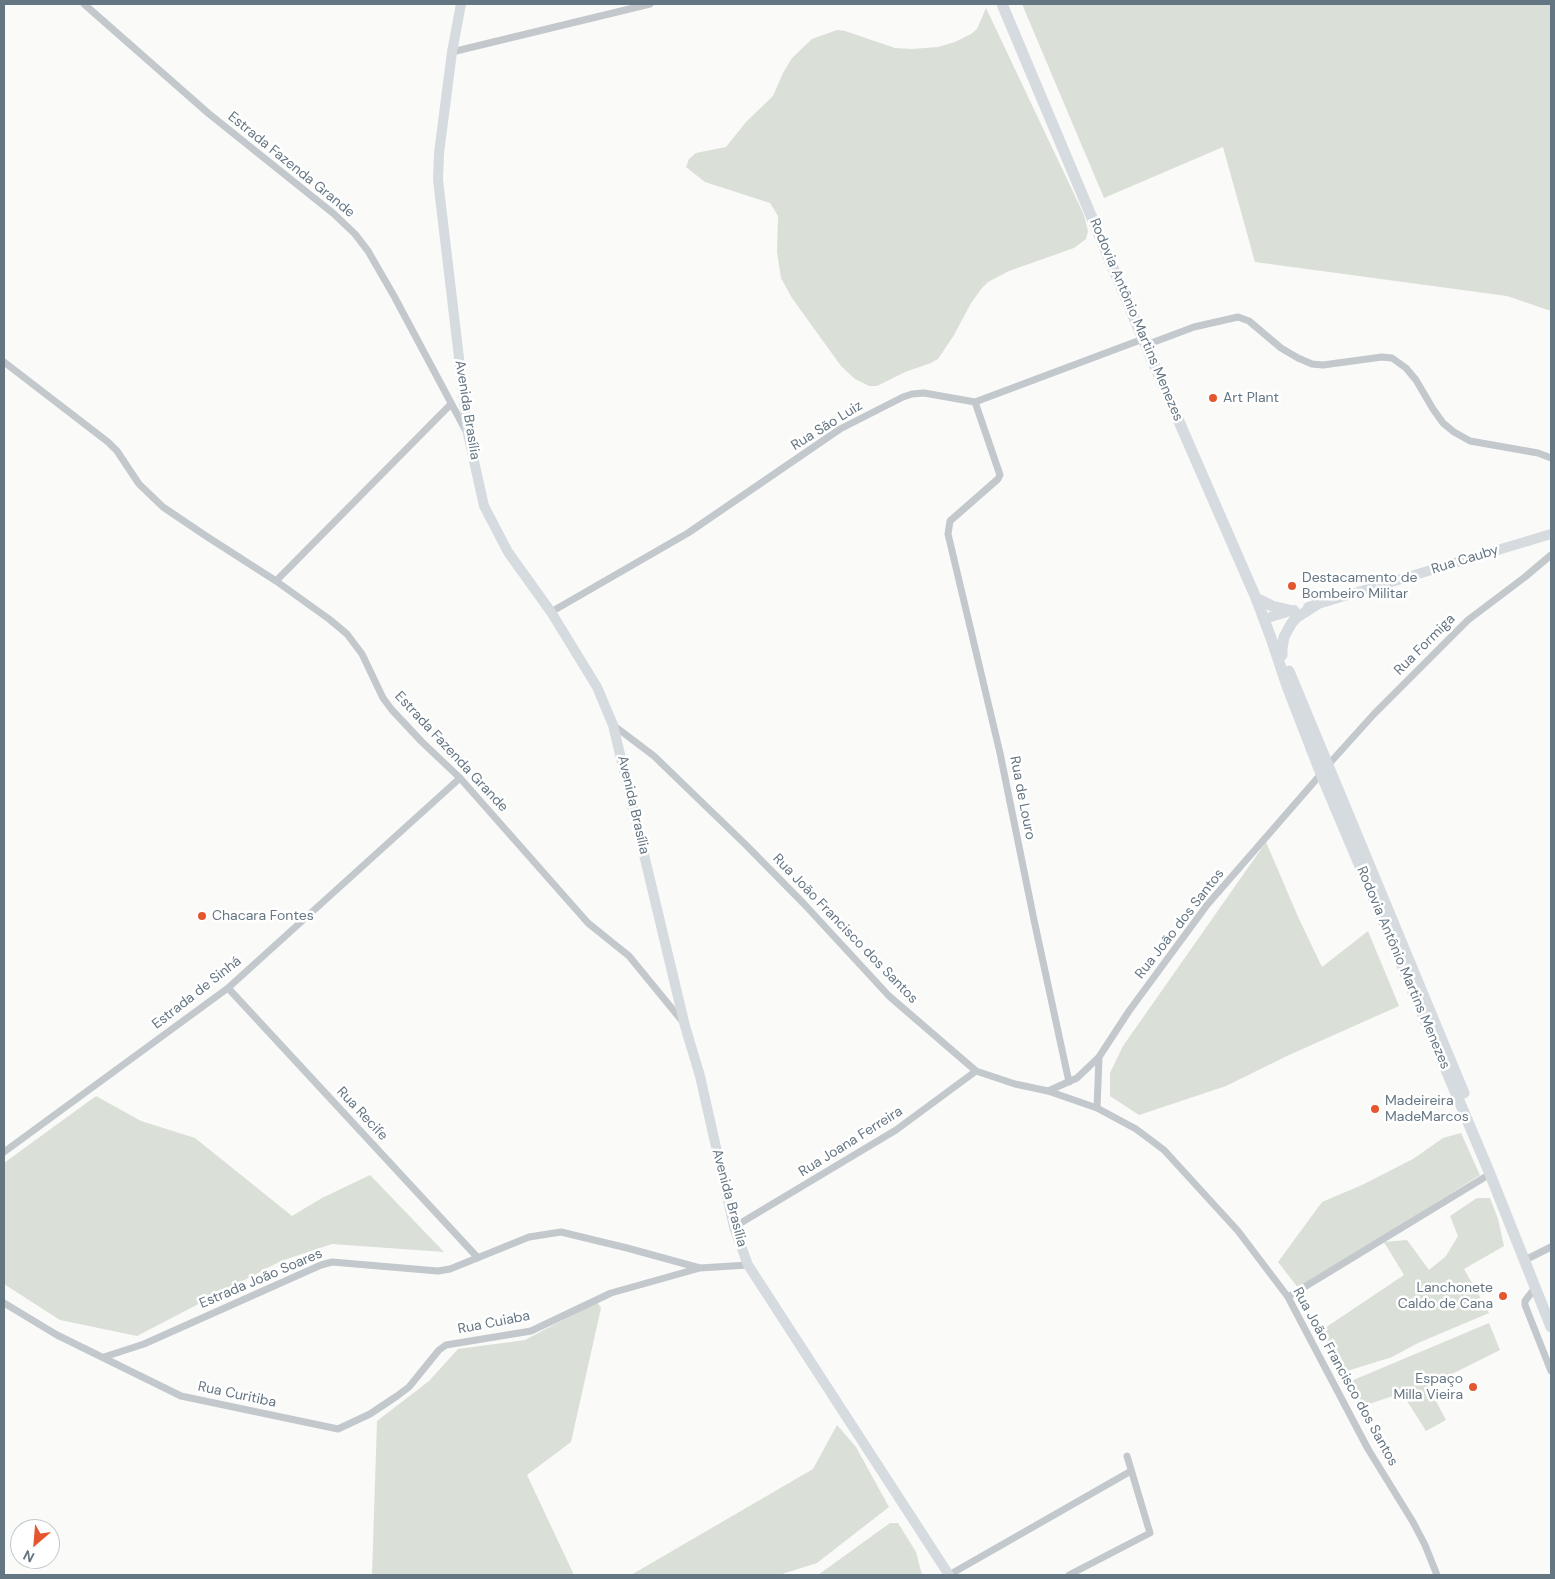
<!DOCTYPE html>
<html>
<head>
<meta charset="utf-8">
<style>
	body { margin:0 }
	#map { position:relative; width:1555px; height:1579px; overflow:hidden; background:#fafaf8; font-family:"DM Sans",sans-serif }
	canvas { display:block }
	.frame { position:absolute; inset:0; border:5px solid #657683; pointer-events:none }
	.north { position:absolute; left:10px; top:1519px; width:50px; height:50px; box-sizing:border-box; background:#fff; border:1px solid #c1c8cd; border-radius:50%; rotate:207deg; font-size:14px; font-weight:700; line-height:20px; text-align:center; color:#657683 }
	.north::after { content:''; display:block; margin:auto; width:18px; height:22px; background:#e4572e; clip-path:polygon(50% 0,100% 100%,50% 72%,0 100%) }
</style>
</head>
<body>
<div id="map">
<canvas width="1555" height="1579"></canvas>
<div class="frame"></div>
<div class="north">N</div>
</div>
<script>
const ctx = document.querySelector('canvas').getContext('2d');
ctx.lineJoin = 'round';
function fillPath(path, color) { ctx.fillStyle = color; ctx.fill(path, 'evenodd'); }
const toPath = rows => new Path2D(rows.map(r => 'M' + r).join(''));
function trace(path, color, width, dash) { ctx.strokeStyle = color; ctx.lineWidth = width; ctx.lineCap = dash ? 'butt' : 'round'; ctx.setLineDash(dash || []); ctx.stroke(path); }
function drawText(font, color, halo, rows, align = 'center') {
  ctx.font = font + ' "DM Sans",sans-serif'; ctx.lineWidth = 5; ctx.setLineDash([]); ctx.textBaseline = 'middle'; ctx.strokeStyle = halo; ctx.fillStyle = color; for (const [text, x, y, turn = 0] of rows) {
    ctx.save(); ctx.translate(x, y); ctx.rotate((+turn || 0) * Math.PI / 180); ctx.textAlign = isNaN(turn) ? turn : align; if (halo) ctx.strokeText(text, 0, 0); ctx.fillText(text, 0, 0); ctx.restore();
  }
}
const green = toPath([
	[1022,4,1551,4,1551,311,1507,296,1255,262,1223,147,1104,198],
	[986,8,1084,215,1088,231,1086,239,1074,248,1009,271,988,282,982,288,971,303,954,335,938,359,931,363,905,372,877,386,869,386,855,379,841,366,792,298,781,278,777,252,778,216,770,203,705,182,686,167,689,159,696,153,726,147,746,122,773,96,783,73,792,58,812,39,837,30,845,31,895,48,912,49,938,47,955,42,971,34,977,29],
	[1266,842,1299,919,1322,967,1368,931,1399,1006,1289,1055,1226,1086,1139,1115,1110,1096,1110,1073,1123,1046],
	[96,1096,141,1121,195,1138,292,1216,322,1198,370,1175,444,1252,332,1244,281,1261,137,1336,60,1320,4,1284,4,1163],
	[1461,1133,1480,1175,1299,1289,1278,1262,1322,1202,1362,1185,1413,1159,1443,1138],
	[1477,1198,1490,1198,1498,1219,1504,1246,1464,1269,1489,1313,1418,1343,1392,1357,1344,1372,1319,1332,1404,1275,1384,1242,1407,1240,1429,1270,1446,1256,1458,1236,1450,1216],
	[597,1302,601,1308,571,1442,527,1475,574,1575,372,1575,377,1421,429,1381,458,1349,525,1340],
	[1489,1323,1500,1350,1428,1386,1446,1420,1426,1431,1402,1393,1363,1406,1351,1381],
	[837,1425,856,1447,889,1507,817,1563,779,1575,631,1575,813,1469],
	[890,1523,898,1523,916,1552,922,1575,818,1575]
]);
const street = toPath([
	[84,4,208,113,334,214,355,234,368,251,394,296,466,431],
	[452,52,650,4],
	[1146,345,1194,327,1238,317,1249,321,1281,348,1298,358,1312,364,1323,365,1382,357,1392,358,1406,368,1416,380,1433,409,1443,423,1454,432,1470,441,1538,453,1551,458],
	[4,362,108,442,117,451,139,484,163,507,206,536,276,581,329,619,347,634,362,654,383,698,392,710,422,742,460,778,588,923,629,956,683,1022],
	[975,402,1000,475,998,479,950,521,948,534,1000,753,1034,920,1069,1082],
	[276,581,451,404],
	[551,612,688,533,840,429,903,397,912,394,924,393,975,402,1143,339],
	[613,725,654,756,745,844,805,905,889,996,976,1071,1015,1084,1048,1091,1097,1108,1136,1129,1164,1150,1238,1231,1288,1297,1368,1449,1413,1522,1425,1545,1437,1575],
	[1328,765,1374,714,1468,620,1525,577,1551,555],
	[228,988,478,1258],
	[1048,1091,1077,1078,1099,1057],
	[1097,1108,1099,1057,1129,1011,1207,905,1321,774],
	[4,1152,228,988,460,778],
	[734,1227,896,1130,976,1071],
	[1529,1258,1551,1247],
	[1535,1288,1525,1301,1525,1305,1551,1371],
	[1288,1297,1490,1174],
	[4,1303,57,1335,181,1396,338,1429,370,1414,397,1396,409,1387,439,1350,446,1345,531,1331,611,1293,700,1268],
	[104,1357,144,1344,321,1265,332,1262,438,1271,450,1269,529,1237,561,1232,627,1248,700,1268,748,1265],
	[949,1575,1131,1471],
	[1069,1575,1150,1533,1127,1456]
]);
const secondary = toPath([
	[461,4,452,52,439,153,438,180,468,434,484,506,508,552,551,612,597,687,613,725,685,1026,700,1076,734,1227,748,1265,949,1575],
	[1308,607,1551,534],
	[1264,619,1294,610]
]);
const primary = toPath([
	[1002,4,1143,339,1256,598,1271,638,1287,686,1321,774,1490,1174,1551,1327],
	[1256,598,1272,606,1293,611],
	[1282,655,1282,648,1284,637,1291,624,1296,618,1316,605],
	[1289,671,1464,1093]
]);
const markers = [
	[1213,398,5,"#e4572e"],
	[1292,586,5,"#e4572e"],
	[202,916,5,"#e4572e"],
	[1375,1109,5,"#e4572e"],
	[1503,1296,5,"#e4572e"],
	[1473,1387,5,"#e4572e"]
];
const streetNames = [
	["Estrada Fazenda Grande",291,165,39],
	["Rodovia Antônio Martins Menezes",1136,320,67],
	["Avenida Brasília",467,410,81],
	["Rua São Luiz",827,426,-32],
	["Rua Cauby",1465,560,-17],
	["Rua Formiga",1425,645,-45],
	["Estrada Fazenda Grande",451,752,47],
	["Rua de Louro",1022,798,79],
	["Avenida Brasília",633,805,77],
	["Rua João dos Santos",1180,924,-52],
	["Rua João Francisco dos Santos",845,929,46],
	["Rodovia Antônio Martins Menezes",1403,968,67],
	["Estrada de Sinhá",197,993,-38],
	["Rua Recife",362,1114,47],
	["Rua Joana Ferreira",851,1142,-32],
	["Avenida Brasília",729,1198,75],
	["Estrada João Soares",261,1279,-23],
	["Rua Cuiaba",494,1323,-11],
	["Rua João Francisco dos Santos",1345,1377,61],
	["Rua Curitiba",237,1395,12]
];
const poiNames = [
	["Art Plant",1223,398],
	["Destacamento de",1302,578],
	["Bombeiro Militar",1302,594],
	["Chacara Fontes",212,916],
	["Madeireira",1385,1101],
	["MadeMarcos",1385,1117],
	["Lanchonete",1493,1288,"right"],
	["Caldo de Cana",1493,1304,"right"],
	["Espaço",1463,1379,"right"],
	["Milla Vieira",1463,1395,"right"]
];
fillPath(green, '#dadfd7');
trace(street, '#c3c8cc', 7);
trace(secondary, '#d6dbdf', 10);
trace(primary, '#d6dbdf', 11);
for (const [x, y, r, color] of markers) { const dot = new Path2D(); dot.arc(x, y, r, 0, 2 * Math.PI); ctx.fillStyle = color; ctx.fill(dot); trace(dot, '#fff', 2); }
drawText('14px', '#657683', '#fff', streetNames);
drawText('14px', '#657683', '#fff', poiNames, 'left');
</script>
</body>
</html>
